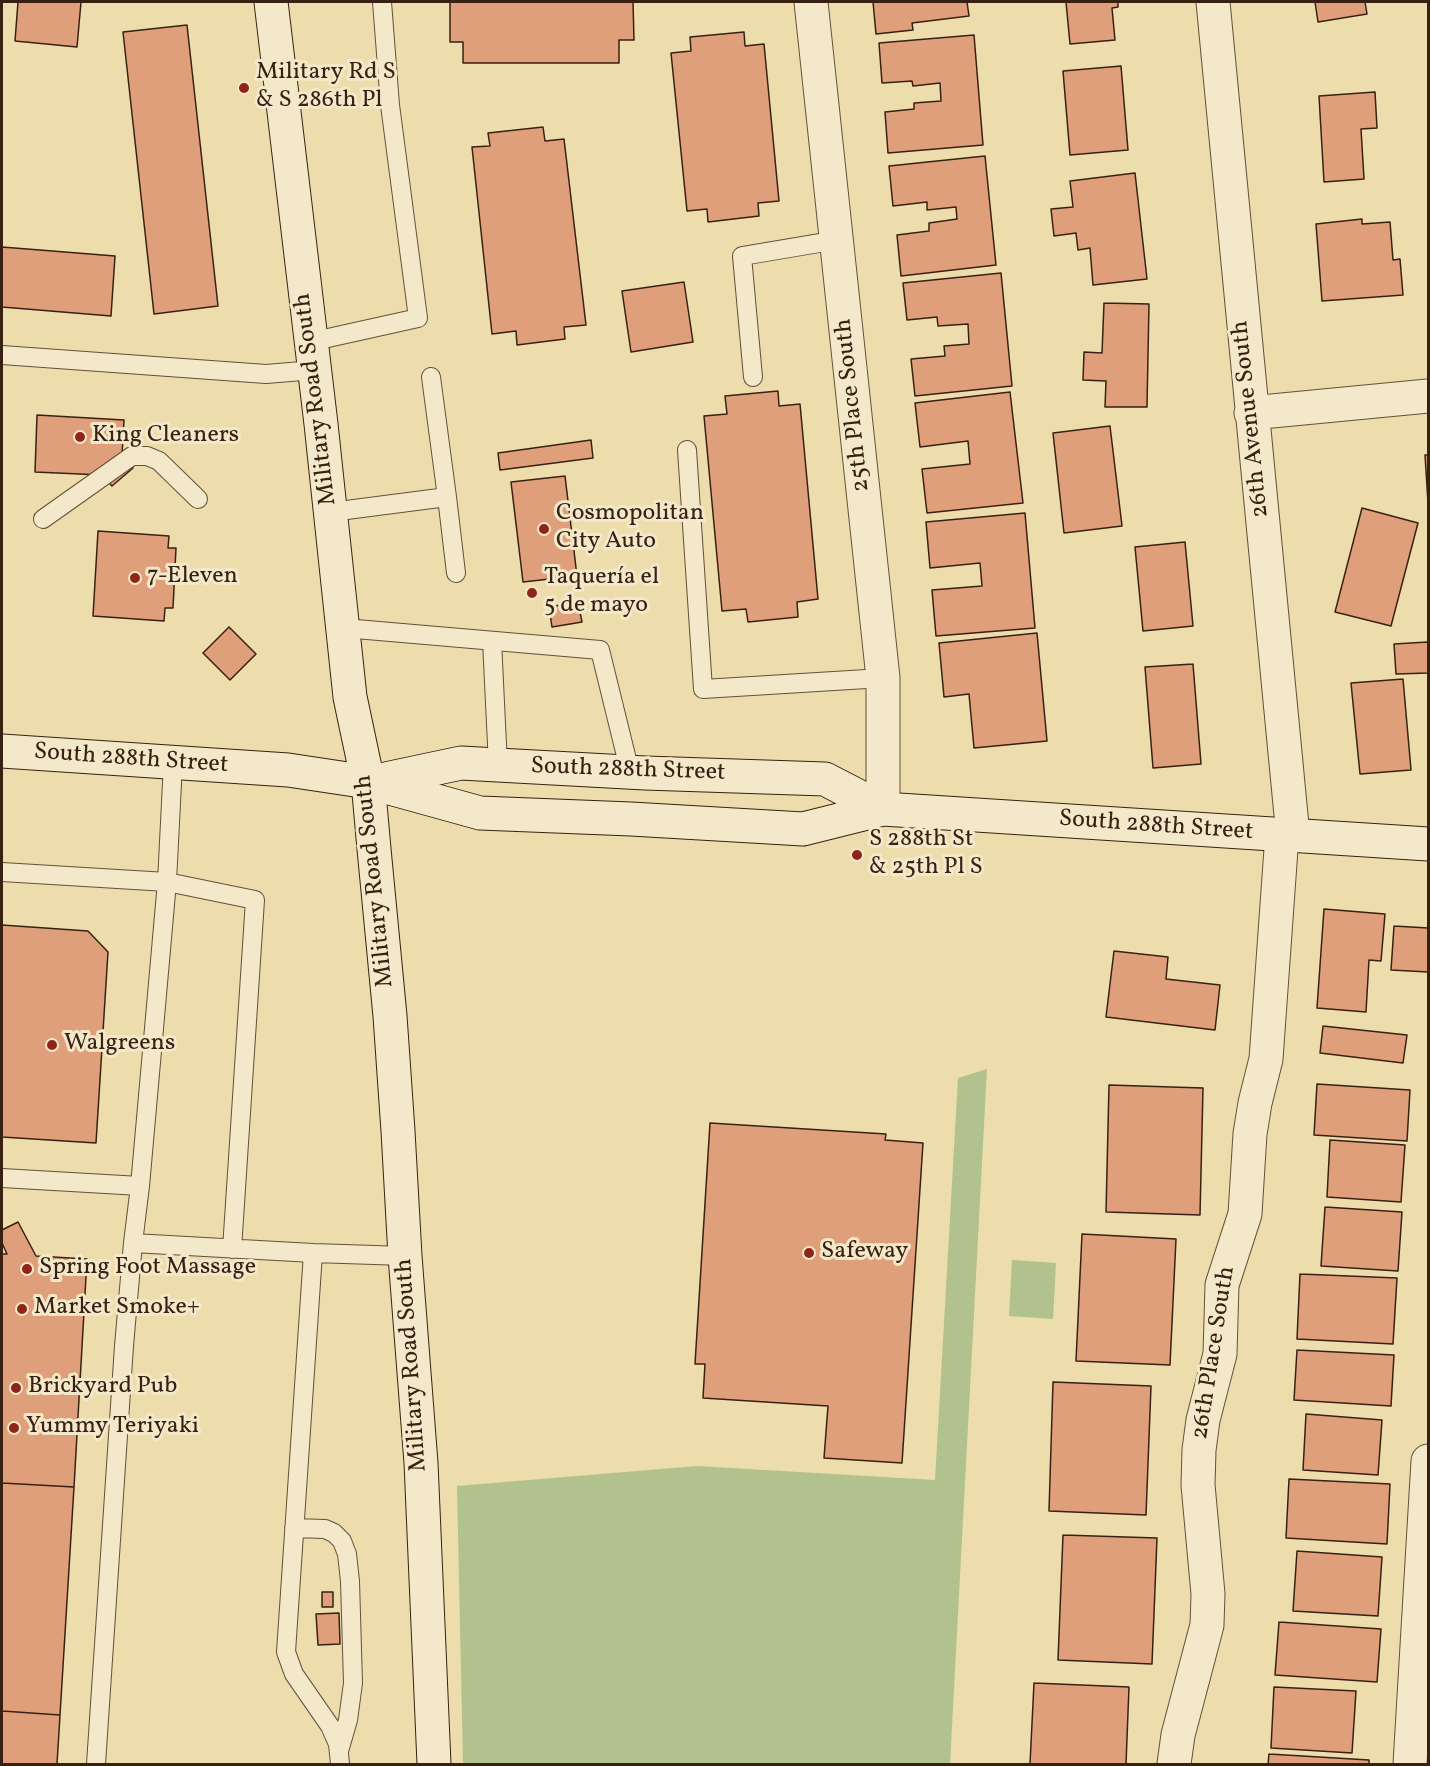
<!DOCTYPE html>
<html>
<head>
<meta charset="utf-8">
<style>
	body { margin:0 }
	#map { position:relative; width:1430px; height:1766px; overflow:hidden; background:#eddcac; font-family:Vollkorn,serif }
	canvas { display:block }
	.frame { position:absolute; inset:0; border:3px solid #382113; pointer-events:none }
</style>
</head>
<body>
<div id="map">
<canvas width="1430" height="1766"></canvas>
<div class="frame"></div>
</div>
<script>
const ctx = document.querySelector('canvas').getContext('2d');
ctx.lineJoin = 'round';
function fillPath(path, color) { ctx.fillStyle = color; ctx.fill(path, 'evenodd'); }
const toPath = rows => new Path2D(rows.map(r => 'M' + r).join(''));
function trace(path, color, width, dash) { ctx.strokeStyle = color; ctx.lineWidth = width; ctx.lineCap = dash ? 'butt' : 'round'; ctx.setLineDash(dash || []); ctx.stroke(path); }
function drawText(font, color, halo, rows, align = 'center') {
  ctx.font = font + ' Vollkorn,serif'; ctx.lineWidth = 6; ctx.setLineDash([]); ctx.textBaseline = 'middle'; ctx.strokeStyle = halo; ctx.fillStyle = color; for (const [text, x, y, turn = 0] of rows) {
    ctx.save(); ctx.translate(x, y); ctx.rotate((+turn || 0) * Math.PI / 180); ctx.textAlign = isNaN(turn) ? turn : align; if (halo) ctx.strokeText(text, 0, 0); ctx.fillText(text, 0, 0); ctx.restore();
  }
}
const green = toPath([
	[987,1069,950,1764,463,1764,457,1486,697,1466,935,1480,958,1078],
	[1012,1260,1056,1263,1053,1319,1009,1316]
]);
const building = toPath([
	[18,2,81,2,77,47,15,41,18,2],
	[450,2,633,2,634,40,619,40,619,63,463,63,463,42,450,42,450,2],
	[873,2,967,2,969,16,912,23,913,30,876,34,873,2],
	[1066,2,1118,2,1118,7,1112,8,1115,40,1070,44,1066,2],
	[1315,2,1365,2,1367,14,1318,22,1315,2],
	[187,25,218,306,154,314,123,32,187,25],
	[744,32,745,46,764,44,779,201,758,203,759,216,708,222,707,209,687,211,671,53,691,51,690,37,744,32],
	[974,35,983,145,888,153,885,112,914,109,914,103,941,101,940,83,913,86,912,81,882,83,879,43,974,35],
	[1121,66,1128,150,1070,155,1063,71,1121,66],
	[1375,92,1377,128,1361,129,1364,179,1324,182,1319,96,1375,92],
	[543,127,545,141,564,139,586,325,564,327,565,339,517,345,516,331,492,334,472,147,490,146,488,133,543,127],
	[985,156,996,265,901,276,897,235,929,231,929,223,957,219,956,207,927,210,927,202,893,206,889,166,985,156],
	[1135,173,1147,279,1093,285,1090,248,1078,250,1076,233,1054,236,1051,209,1073,207,1070,181,1135,173],
	[1362,219,1362,224,1390,222,1393,260,1400,259,1403,295,1322,301,1316,224,1362,219],
	[2,247,115,256,111,316,2,307,2,247],
	[1001,273,1012,386,915,396,911,359,945,356,944,346,969,344,968,324,938,326,937,317,907,320,903,283,1001,273],
	[684,282,693,342,631,352,622,291,684,282],
	[1104,303,1149,304,1147,407,1105,407,1106,381,1083,380,1084,352,1102,353,1104,303],
	[778,391,779,406,800,404,818,599,797,602,798,617,748,622,746,609,722,611,704,416,727,414,725,396,778,391],
	[1010,392,1023,503,927,513,922,469,970,464,968,441,920,447,915,403,1010,392],
	[37,415,124,420,122,455,133,468,112,486,102,475,35,472,37,415],
	[1110,426,1122,526,1064,533,1053,433,1110,426],
	[591,440,593,458,500,470,498,453,591,440],
	[1425,455,1428,455,1428,503,1425,455],
	[565,476,577,576,523,582,511,482,565,476],
	[1362,508,1418,523,1391,626,1335,612,1362,508],
	[1025,513,1035,628,936,636,932,590,982,586,980,563,930,568,926,522,1025,513],
	[98,531,169,536,168,548,176,548,173,608,165,608,164,621,93,616,98,531],
	[1185,542,1193,626,1143,631,1135,547,1185,542],
	[578,602,582,622,552,627,549,607,578,602],
	[229,627,256,654,230,680,203,653,229,627],
	[1037,633,1047,741,974,748,969,694,944,697,939,643,1037,633],
	[1428,642,1428,673,1396,674,1394,644,1428,642],
	[1193,664,1201,764,1153,768,1145,667,1193,664],
	[1403,679,1411,770,1360,774,1351,683,1403,679],
	[1324,909,1385,914,1381,961,1369,960,1366,1012,1317,1008,1324,909],
	[2,925,88,931,108,952,96,1143,2,1137,2,925],
	[1394,926,1428,928,1428,972,1391,970,1394,926],
	[1114,951,1168,957,1166,979,1220,985,1215,1030,1106,1017,1114,951],
	[1323,1026,1407,1035,1403,1063,1320,1053,1323,1026],
	[1317,1084,1410,1090,1407,1141,1314,1135,1317,1084],
	[1109,1085,1203,1088,1200,1215,1106,1212,1109,1085],
	[710,1123,886,1134,885,1140,923,1143,902,1463,824,1458,828,1406,703,1398,705,1364,695,1364,710,1123],
	[1330,1140,1405,1145,1401,1202,1327,1197,1330,1140],
	[1325,1207,1402,1212,1398,1271,1321,1266,1325,1207],
	[18,1222,36,1256,87,1259,74,1487,2,1483,2,1254,7,1254,2,1243,2,1230,18,1222],
	[1082,1234,1176,1239,1170,1365,1076,1361,1082,1234],
	[1300,1274,1397,1278,1393,1344,1297,1339,1300,1274],
	[1297,1350,1394,1355,1391,1406,1294,1400,1297,1350],
	[1053,1382,1151,1386,1146,1515,1049,1511,1053,1382],
	[1306,1414,1382,1420,1378,1475,1303,1470,1306,1414],
	[1289,1479,1390,1484,1387,1544,1286,1538,1289,1479],
	[2,1483,74,1487,60,1715,2,1711,2,1483],
	[1063,1535,1157,1538,1152,1664,1058,1660,1063,1535],
	[1297,1551,1382,1557,1378,1616,1293,1611,1297,1551],
	[322,1592,333,1592,333,1607,322,1607,322,1592],
	[339,1613,340,1644,318,1645,316,1614,339,1613],
	[1279,1622,1381,1629,1377,1682,1275,1675,1279,1622],
	[1034,1683,1129,1687,1126,1764,1030,1764,1034,1683],
	[1274,1687,1356,1691,1352,1753,1271,1748,1274,1687],
	[2,1711,60,1715,57,1764,2,1764,2,1711],
	[1269,1754,1369,1760,1369,1764,1268,1764,1269,1754]
]);
const service = toPath([
	[310,342,418,318,390,105,382,2],
	[2,355,266,374,314,370],
	[753,377,742,256,837,240],
	[687,450,703,689,883,678],
	[447,497,456,573],
	[331,512,447,497,431,377],
	[43,519,132,456,147,456,159,461,198,499],
	[344,628,600,650,630,772],
	[492,641,498,765],
	[2,872,167,882,255,900,232,1249],
	[2,1178,140,1186],
	[133,1243,313,1253,405,1256],
	[313,1253,286,1652,294,1674,330,1726,338,1744,340,1764],
	[294,1528,325,1529,334,1533,342,1541,347,1554,350,1581,353,1683,348,1720,339,1751],
	[96,1764,124,1346,133,1243,140,1186,167,882,173,763]
]);
const minor = toPath([
	[811,2,883,678,883,809],
	[1213,2,1293,836],
	[1251,413,1428,396],
	[1174,1764,1178,1735,1207,1625,1208,1594,1198,1485,1199,1450,1203,1420,1220,1354,1222,1285,1245,1214,1250,1134,1255,1103,1266,1059,1282,835],
	[1410,1764,1428,1461]
]);
const secondary = toPath([
	[271,2,321,424,350,697,368,782,374,849,390,1016,398,1131,405,1256,421,1463,434,1764],
	[2,751,288,770,368,782,480,813,631,819,803,829,883,809,1428,844],
	[376,781,461,763,645,773,825,779,883,809]
]);
const markers = [
	[244,88,6,"#8f2418"],
	[80,437,6,"#8f2418"],
	[544,529,6,"#8f2418"],
	[135,578,6,"#8f2418"],
	[532,593,6,"#8f2418"],
	[857,855,6,"#8f2418"],
	[52,1045,6,"#8f2418"],
	[809,1253,6,"#8f2418"],
	[27,1269,6,"#8f2418"],
	[22,1309,6,"#8f2418"],
	[16,1388,6,"#8f2418"],
	[14,1428,6,"#8f2418"]
];
const poiNames = [
	["Military Rd S",256,74],
	["& S 286th Pl",256,102],
	["King Cleaners",92,437],
	["Cosmopolitan",556,515],
	["City Auto",556,543],
	["7-Eleven",147,578],
	["Taquería el",544,579],
	["5 de mayo",544,607],
	["S 288th St",869,841],
	["& 25th Pl S",869,869],
	["Walgreens",64,1045],
	["Safeway",821,1253],
	["Spring Foot Massage",39,1269],
	["Market Smoke+",34,1309],
	["Brickyard Pub",28,1388],
	["Yummy Teriyaki",26,1428]
];
const streetNames = [
	["Military Road South",317,399,-97],
	["25th Place South",854,405,-96],
	["26th Avenue South",1252,419,-96],
	["South 288th Street",131,760,4],
	["South 288th Street",628,771,2],
	["South 288th Street",1156,827,4],
	["Military Road South",376,881,-96],
	["26th Place South",1215,1353,-81],
	["Military Road South",413,1365,-94]
];
fillPath(green, '#b2c28e');
fillPath(building, '#e09f7b');
trace(building, '#382113', 1.5);
trace(service, '#655039', 20);
trace(minor, '#655039', 35);
trace(secondary, '#382113', 35);
trace(service, '#f3e8c9', 18);
trace(minor, '#f3e8c9', 33);
trace(secondary, '#f3e8c9', 33);
for (const [x, y, r, color] of markers) { const dot = new Path2D(); dot.arc(x, y, r, 0, 2 * Math.PI); ctx.fillStyle = color; ctx.fill(dot); trace(dot, '#f3e8c9', 2); }
drawText('24px', '#382113', '#f3e8c9', poiNames, 'left');
drawText('24px', '#382113', '#f3e8c9', streetNames);
</script>
</body>
</html>
